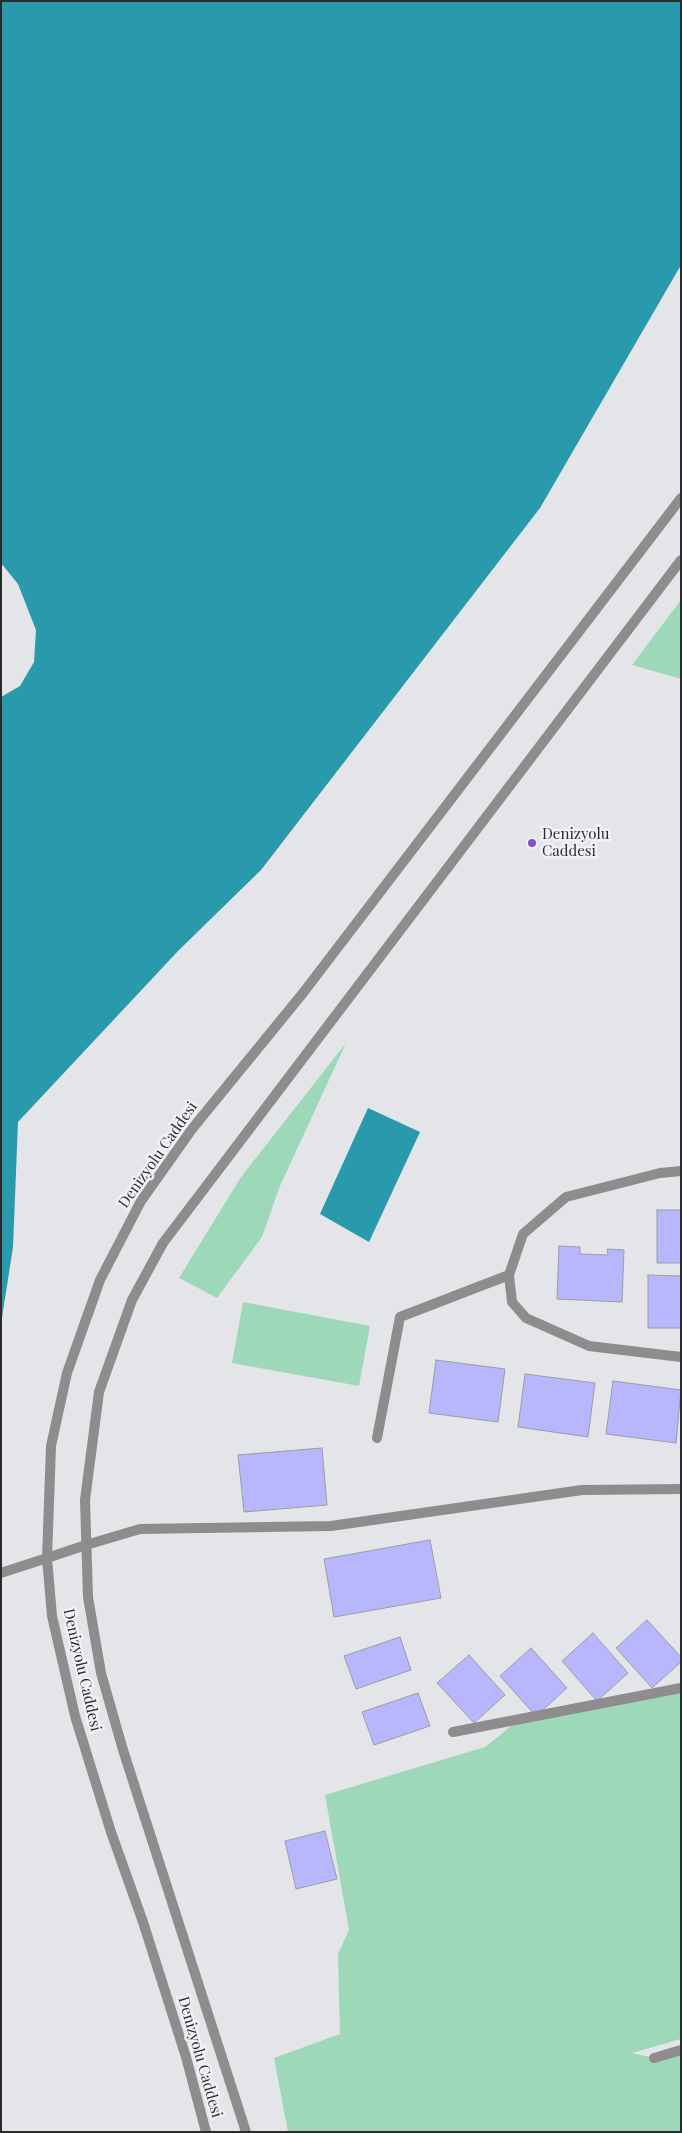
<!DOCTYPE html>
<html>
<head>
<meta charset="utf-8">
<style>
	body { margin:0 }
	#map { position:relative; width:682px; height:2133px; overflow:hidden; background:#e4e5e9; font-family:"Playfair Display",serif }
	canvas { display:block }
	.frame { position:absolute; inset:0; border:2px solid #2a2b2c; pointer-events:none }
</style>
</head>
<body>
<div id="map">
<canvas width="682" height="2133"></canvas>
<div class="frame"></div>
</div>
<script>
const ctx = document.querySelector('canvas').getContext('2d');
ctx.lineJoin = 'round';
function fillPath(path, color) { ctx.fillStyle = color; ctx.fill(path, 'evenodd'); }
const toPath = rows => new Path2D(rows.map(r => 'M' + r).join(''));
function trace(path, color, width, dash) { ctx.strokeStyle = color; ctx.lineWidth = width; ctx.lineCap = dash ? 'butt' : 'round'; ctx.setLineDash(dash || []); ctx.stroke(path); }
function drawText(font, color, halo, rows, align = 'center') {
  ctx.font = font + ' "Playfair Display",serif'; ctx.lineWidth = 5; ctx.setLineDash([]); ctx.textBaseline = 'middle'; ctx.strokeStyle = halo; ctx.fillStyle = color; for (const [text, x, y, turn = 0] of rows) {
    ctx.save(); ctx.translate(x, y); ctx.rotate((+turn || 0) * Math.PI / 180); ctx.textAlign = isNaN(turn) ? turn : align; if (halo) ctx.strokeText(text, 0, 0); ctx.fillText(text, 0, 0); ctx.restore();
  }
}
const green = toPath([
	[681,600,681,679,632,665],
	[346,1043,280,1186,262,1237,217,1298,179,1278,241,1177],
	[243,1302,370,1326,359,1386,232,1363],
	[681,1688,681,2039,632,2053,654,2058,681,2050,681,2132,288,2132,274,2058,340,2034,338,1954,349,1930,325,1795,485,1747,520,1719]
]);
const water = toPath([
	[1,1,681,1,681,265,540,508,261,870,178,951,18,1122,13,1247,1,1324,1,697,20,686,34,662,36,630,18,584,1,563],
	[368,1108,420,1132,369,1242,320,1214]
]);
const building = toPath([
	[657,1210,681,1210,681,1263,657,1263,657,1210],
	[559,1246,580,1247,580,1254,608,1255,607,1249,624,1250,622,1302,557,1299,559,1246],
	[648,1275,681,1276,681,1328,648,1328,648,1275],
	[436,1360,505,1369,498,1422,429,1413,436,1360],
	[525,1374,595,1383,588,1437,518,1427,525,1374],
	[613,1381,681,1390,676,1443,606,1434,613,1381],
	[322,1448,327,1505,244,1512,238,1455,322,1448],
	[430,1540,441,1598,334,1617,324,1559,430,1540],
	[647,1620,681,1657,681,1662,652,1688,616,1648,647,1620],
	[593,1633,628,1673,597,1701,562,1661,593,1633],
	[400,1637,411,1670,356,1689,344,1656,400,1637],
	[531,1648,567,1688,536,1716,500,1676,531,1648],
	[469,1655,505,1695,474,1723,437,1683,469,1655],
	[418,1693,430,1726,374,1745,362,1712,418,1693],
	[325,1831,337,1879,296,1889,285,1841,325,1831]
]);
const service = toPath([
	[1,1573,47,1558],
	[654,2058,681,2050]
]);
const minor = toPath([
	[681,1171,660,1173,566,1197,523,1234,509,1275,512,1302,526,1318,589,1346,681,1357],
	[377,1438,400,1317,509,1275],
	[86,1545,140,1529,331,1526,582,1490,681,1489],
	[453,1732,681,1688]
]);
const tertiary = toPath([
	[47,1558,86,1545],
	[206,2132,186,2057,143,1922,111,1832,75,1716,52,1616,47,1558,51,1446,67,1373,100,1280,141,1201,192,1129,303,993,681,498],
	[246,2132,123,1750,101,1673,88,1597,85,1500,99,1392,132,1300,163,1243,681,560]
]);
const markers = [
	[532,843,5,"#864dc4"]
];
const poiNames = [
	["Denizyolu",542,834],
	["Caddesi",542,851]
];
const streetNames = [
	["Denizyolu Caddesi",158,1155,-55],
	["Denizyolu Caddesi",82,1670,77],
	["Denizyolu Caddesi",200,2057,74]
];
fillPath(green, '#9dd9b8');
fillPath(water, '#289aac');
fillPath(building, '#b8b6fd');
trace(building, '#9c9ca0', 1);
trace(service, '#8e8c8c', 10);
trace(minor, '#8e8c8c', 10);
trace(tertiary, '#8e8c8c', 10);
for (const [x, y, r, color] of markers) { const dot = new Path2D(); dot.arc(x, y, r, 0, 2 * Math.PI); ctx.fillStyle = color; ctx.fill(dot); trace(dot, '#f1f2f7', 2); }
drawText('15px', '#2a2b2c', '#f1f2f7', poiNames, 'left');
drawText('15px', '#2a2b2c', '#f1f2f7', streetNames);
</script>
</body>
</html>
